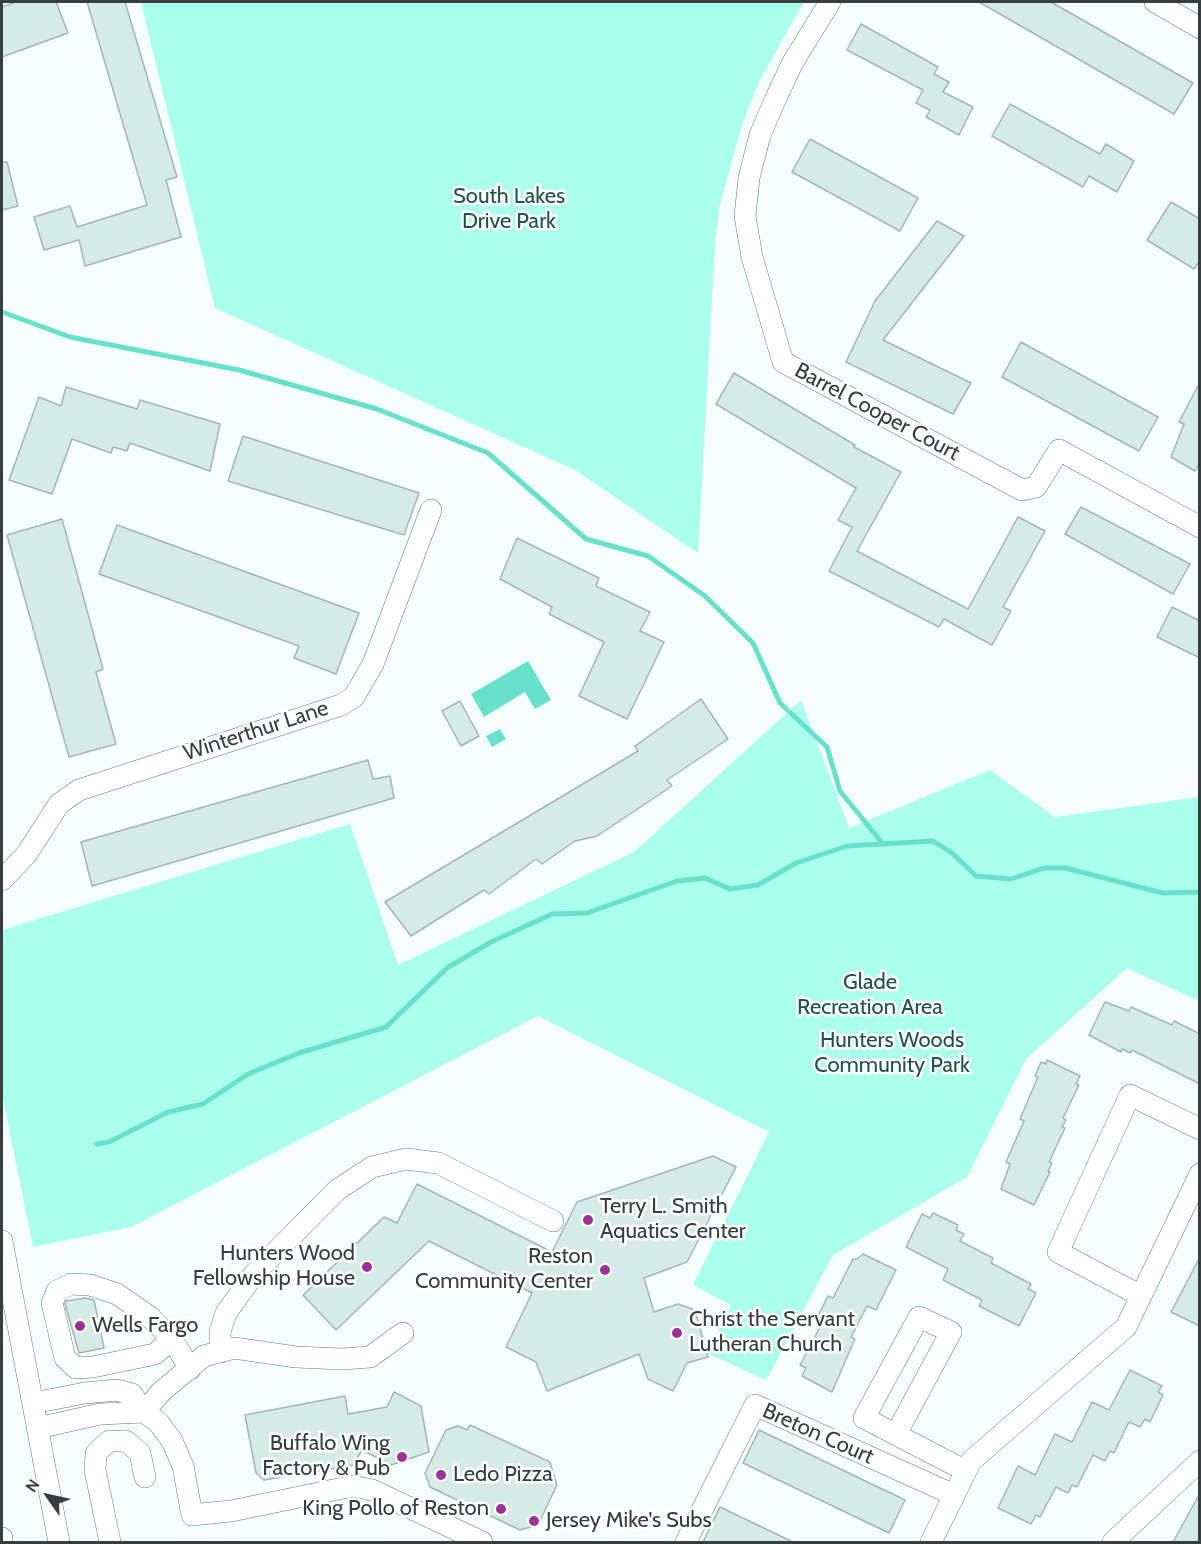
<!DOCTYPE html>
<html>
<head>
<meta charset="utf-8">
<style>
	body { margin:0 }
	#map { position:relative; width:1201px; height:1544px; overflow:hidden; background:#f5fefc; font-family:Cabin,sans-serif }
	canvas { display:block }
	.frame { position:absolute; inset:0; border:3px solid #363f3d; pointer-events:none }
	.north { position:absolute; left:18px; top:1466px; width:60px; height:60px; -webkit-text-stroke:4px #fff; paint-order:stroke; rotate:304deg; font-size:16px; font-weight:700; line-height:24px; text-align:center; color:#363f3d }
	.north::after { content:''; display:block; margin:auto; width:21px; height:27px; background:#363f3d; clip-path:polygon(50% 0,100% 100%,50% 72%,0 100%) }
</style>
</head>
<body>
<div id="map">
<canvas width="1201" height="1544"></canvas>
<div class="frame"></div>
<div class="north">N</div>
</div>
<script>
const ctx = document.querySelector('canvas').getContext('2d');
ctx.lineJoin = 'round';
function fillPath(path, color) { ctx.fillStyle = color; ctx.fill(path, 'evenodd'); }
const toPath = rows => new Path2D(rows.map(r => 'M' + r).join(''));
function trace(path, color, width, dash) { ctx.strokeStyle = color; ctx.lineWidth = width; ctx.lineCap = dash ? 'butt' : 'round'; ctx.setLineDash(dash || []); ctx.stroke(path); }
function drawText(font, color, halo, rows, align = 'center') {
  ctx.font = font + ' Cabin,sans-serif'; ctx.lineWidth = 5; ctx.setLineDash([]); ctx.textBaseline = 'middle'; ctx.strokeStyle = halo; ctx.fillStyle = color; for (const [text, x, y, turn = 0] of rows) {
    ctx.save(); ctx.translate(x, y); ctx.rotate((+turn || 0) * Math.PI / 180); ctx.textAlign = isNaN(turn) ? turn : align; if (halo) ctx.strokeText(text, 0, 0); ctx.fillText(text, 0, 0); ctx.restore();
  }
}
const green = toPath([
	[141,2,804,2,759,81,742,125,720,204,715,243,698,553,575,470,215,308],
	[801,700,849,828,990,770,1055,817,1199,797,1199,1001,1127,968,1026,1059,967,1177,833,1255,766,1380,707,1353,731,1305,693,1285,769,1132,538,1016,131,1227,33,1247,2,1094,2,930,350,824,398,965,634,852]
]);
const water = toPath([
	[528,661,551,700,535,709,525,692,484,717,471,694],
	[500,729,506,739,492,747,486,736]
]);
const stream = toPath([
	[2,312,70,337,239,370,377,409,488,453,586,539,648,556,705,596,753,643,780,703,827,747,840,791,883,844],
	[97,1144,109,1142,168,1112,203,1104,248,1074,299,1053,386,1027,447,968,491,942,552,914,587,913,677,881,705,878,730,889,758,885,796,863,847,846,933,841,952,853,976,876,1011,879,1044,868,1065,868,1163,893,1200,892]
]);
const building = toPath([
	[16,2,56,2,68,33,2,57,2,7,16,2],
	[87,2,125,2,177,177,166,180,181,237,85,266,79,240,44,250,34,217,70,206,77,227,147,205,87,2],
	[979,2,1051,2,1193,83,1174,114,979,2],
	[861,24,938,67,934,74,949,82,943,92,973,107,959,135,926,117,930,110,916,103,923,90,847,50,861,24],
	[1010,104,1100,154,1106,144,1134,161,1117,192,1089,176,1083,187,992,136,1010,104],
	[810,139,918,198,900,231,792,172,810,139],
	[2,162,7,162,18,206,2,210,2,162],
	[1171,202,1200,219,1200,260,1194,269,1147,240,1171,202],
	[937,221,964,236,883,340,971,383,953,414,846,362,875,301,937,221],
	[1021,342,1158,417,1139,451,1002,377,1021,342],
	[734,373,855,445,854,447,901,472,857,551,968,609,1018,517,1045,531,1003,607,1011,611,992,645,944,619,939,627,829,571,852,527,838,520,856,488,716,404,734,373],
	[1200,382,1200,462,1195,471,1171,457,1184,424,1179,422,1200,382],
	[66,387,137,409,140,400,220,424,210,471,130,443,127,451,113,447,111,453,72,439,52,494,9,480,39,397,61,406,66,387],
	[243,436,419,493,404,535,228,481,243,436],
	[1081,507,1190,564,1173,594,1065,534,1081,507],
	[62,519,103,669,96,672,116,744,69,757,7,535,62,519],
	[117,525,359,613,336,674,294,658,299,646,99,574,117,525],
	[517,538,599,578,596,586,650,612,640,631,664,642,627,719,579,696,604,642,549,614,552,607,500,579,517,538],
	[1172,607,1200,621,1200,658,1157,637,1172,607],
	[701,699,728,739,667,780,672,786,597,836,575,841,542,864,536,859,489,894,484,890,411,936,385,902,638,751,635,746,701,699],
	[460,701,479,736,461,746,442,711,460,701],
	[368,760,373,779,390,776,394,798,92,886,81,842,368,760],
	[1105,1002,1129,1011,1131,1007,1172,1025,1174,1021,1200,1034,1200,1084,1132,1050,1130,1053,1122,1049,1121,1052,1089,1035,1105,1002],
	[1047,1060,1080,1076,1076,1084,1079,1085,1063,1118,1066,1120,1062,1127,1065,1128,1049,1162,1052,1163,1048,1171,1050,1172,1034,1205,1001,1189,1010,1164,1006,1162,1024,1121,1020,1119,1038,1077,1035,1076,1041,1062,1046,1064,1047,1060],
	[713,1156,736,1167,687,1262,644,1278,654,1312,678,1304,695,1310,708,1357,687,1363,673,1391,648,1379,639,1354,547,1391,536,1362,506,1347,532,1293,429,1241,336,1330,303,1295,384,1217,397,1223,417,1184,552,1252,577,1202,713,1156],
	[933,1213,958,1225,956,1230,964,1234,960,1241,993,1258,991,1263,1031,1284,1028,1289,1036,1293,1019,1326,979,1306,982,1300,943,1280,948,1269,906,1247,922,1214,930,1218,933,1213],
	[863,1254,896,1270,876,1310,867,1306,851,1337,855,1339,832,1392,802,1376,806,1368,800,1365,821,1325,815,1322,828,1296,833,1298,853,1259,857,1259,863,1254],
	[1200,1257,1200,1326,1171,1312,1200,1257],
	[85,1298,94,1300,104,1348,79,1353,65,1304,66,1301,85,1298],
	[1130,1370,1162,1386,1158,1392,1163,1395,1150,1422,1145,1419,1140,1427,1129,1422,1114,1453,1110,1451,1105,1461,1093,1455,1077,1487,1072,1485,1068,1493,1056,1487,1040,1517,1036,1515,1031,1524,998,1508,1018,1466,1035,1475,1055,1434,1072,1442,1092,1402,1109,1410,1130,1370],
	[394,1392,421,1406,429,1452,391,1465,362,1450,353,1465,264,1480,256,1473,245,1415,345,1396,348,1414,387,1407,394,1392],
	[470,1425,550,1462,557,1485,538,1525,520,1530,430,1487,425,1473,446,1430,458,1426,467,1430,470,1425],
	[759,1430,905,1500,889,1533,743,1463,759,1430],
	[1200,1493,1200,1542,1173,1542,1200,1493],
	[720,1507,793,1542,703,1542,720,1507]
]);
const minor = toPath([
	[830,2,793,62,775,100,760,135,749,178,745,216,752,257,783,362,1022,490,1036,487,1059,450,1200,527],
	[1155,2,1200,28],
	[2,880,26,855,59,804,79,790,341,705,354,697,373,664,431,510],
	[2,1241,59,1542],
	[1141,1296,1058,1252,1130,1095,1200,1129],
	[172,1339,155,1354,93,1367,76,1368,65,1358,52,1303,57,1291,71,1284,90,1285,117,1294,150,1317,172,1339,190,1369],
	[221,1352,220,1332,226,1313,255,1273,337,1190,372,1167,406,1159,438,1163,553,1221],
	[33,1403,85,1393,116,1390,132,1394,144,1412,159,1423,172,1441,183,1466,192,1515,231,1511,353,1486,372,1490,482,1542],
	[144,1412,162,1391,204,1356,234,1348,296,1357,342,1359,370,1357,403,1333],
	[38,1428,100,1414,144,1412],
	[896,1434,951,1332,919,1317,864,1418,966,1471],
	[2,1538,2,1542],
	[110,1542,95,1470,96,1453,109,1441,126,1441,140,1453,145,1477],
	[686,1542,755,1405,954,1495],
	[931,1542,971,1461,1126,1327,1200,1174],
	[1113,1542,1200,1461]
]);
const markers = [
	[588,1220,6,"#9b3295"],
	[367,1267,6,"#9b3295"],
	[605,1270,6,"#9b3295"],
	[80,1326,6,"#9b3295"],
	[677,1333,6,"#9b3295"],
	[402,1457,6,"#9b3295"],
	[441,1475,6,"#9b3295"],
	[501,1509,6,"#9b3295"],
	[534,1521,6,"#9b3295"]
];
const parkNames = [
	["South Lakes",509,197],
	["Drive Park",509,222],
	["Glade",870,983],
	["Recreation Area",870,1008],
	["Hunters Woods",892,1041],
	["Community Park",892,1066]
];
const streetNames = [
	["Barrel Cooper Court",877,412,28],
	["Winterthur Lane",256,731,-18],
	["Breton Court",818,1434,24]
];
const poiNames = [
	["Terry L. Smith",600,1207],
	["Aquatics Center",600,1232],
	["Hunters Wood",355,1254,"right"],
	["Fellowship House",355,1279,"right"],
	["Reston",593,1257,"right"],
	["Community Center",593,1282,"right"],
	["Christ the Servant",689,1320],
	["Lutheran Church",689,1345],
	["Wells Fargo",92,1326],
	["Buffalo Wing",390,1444,"right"],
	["Factory & Pub",390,1469,"right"],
	["Ledo Pizza",453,1475],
	["King Pollo of Reston",489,1509,"right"],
	["Jersey Mike's Subs",546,1521]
];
fillPath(green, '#abfdec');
fillPath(water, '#68e0cb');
trace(stream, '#68e0cb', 5);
fillPath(building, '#d5ebe6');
trace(building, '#a2b7b2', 1.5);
trace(minor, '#637772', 22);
trace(minor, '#fff', 21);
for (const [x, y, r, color] of markers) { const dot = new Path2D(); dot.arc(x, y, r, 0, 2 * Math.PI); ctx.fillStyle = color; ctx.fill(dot); trace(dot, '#fff', 2); }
drawText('22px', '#20544b', '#fff', parkNames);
drawText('22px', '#363f3d', '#fff', streetNames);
drawText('22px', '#363f3d', '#fff', poiNames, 'left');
</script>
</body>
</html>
